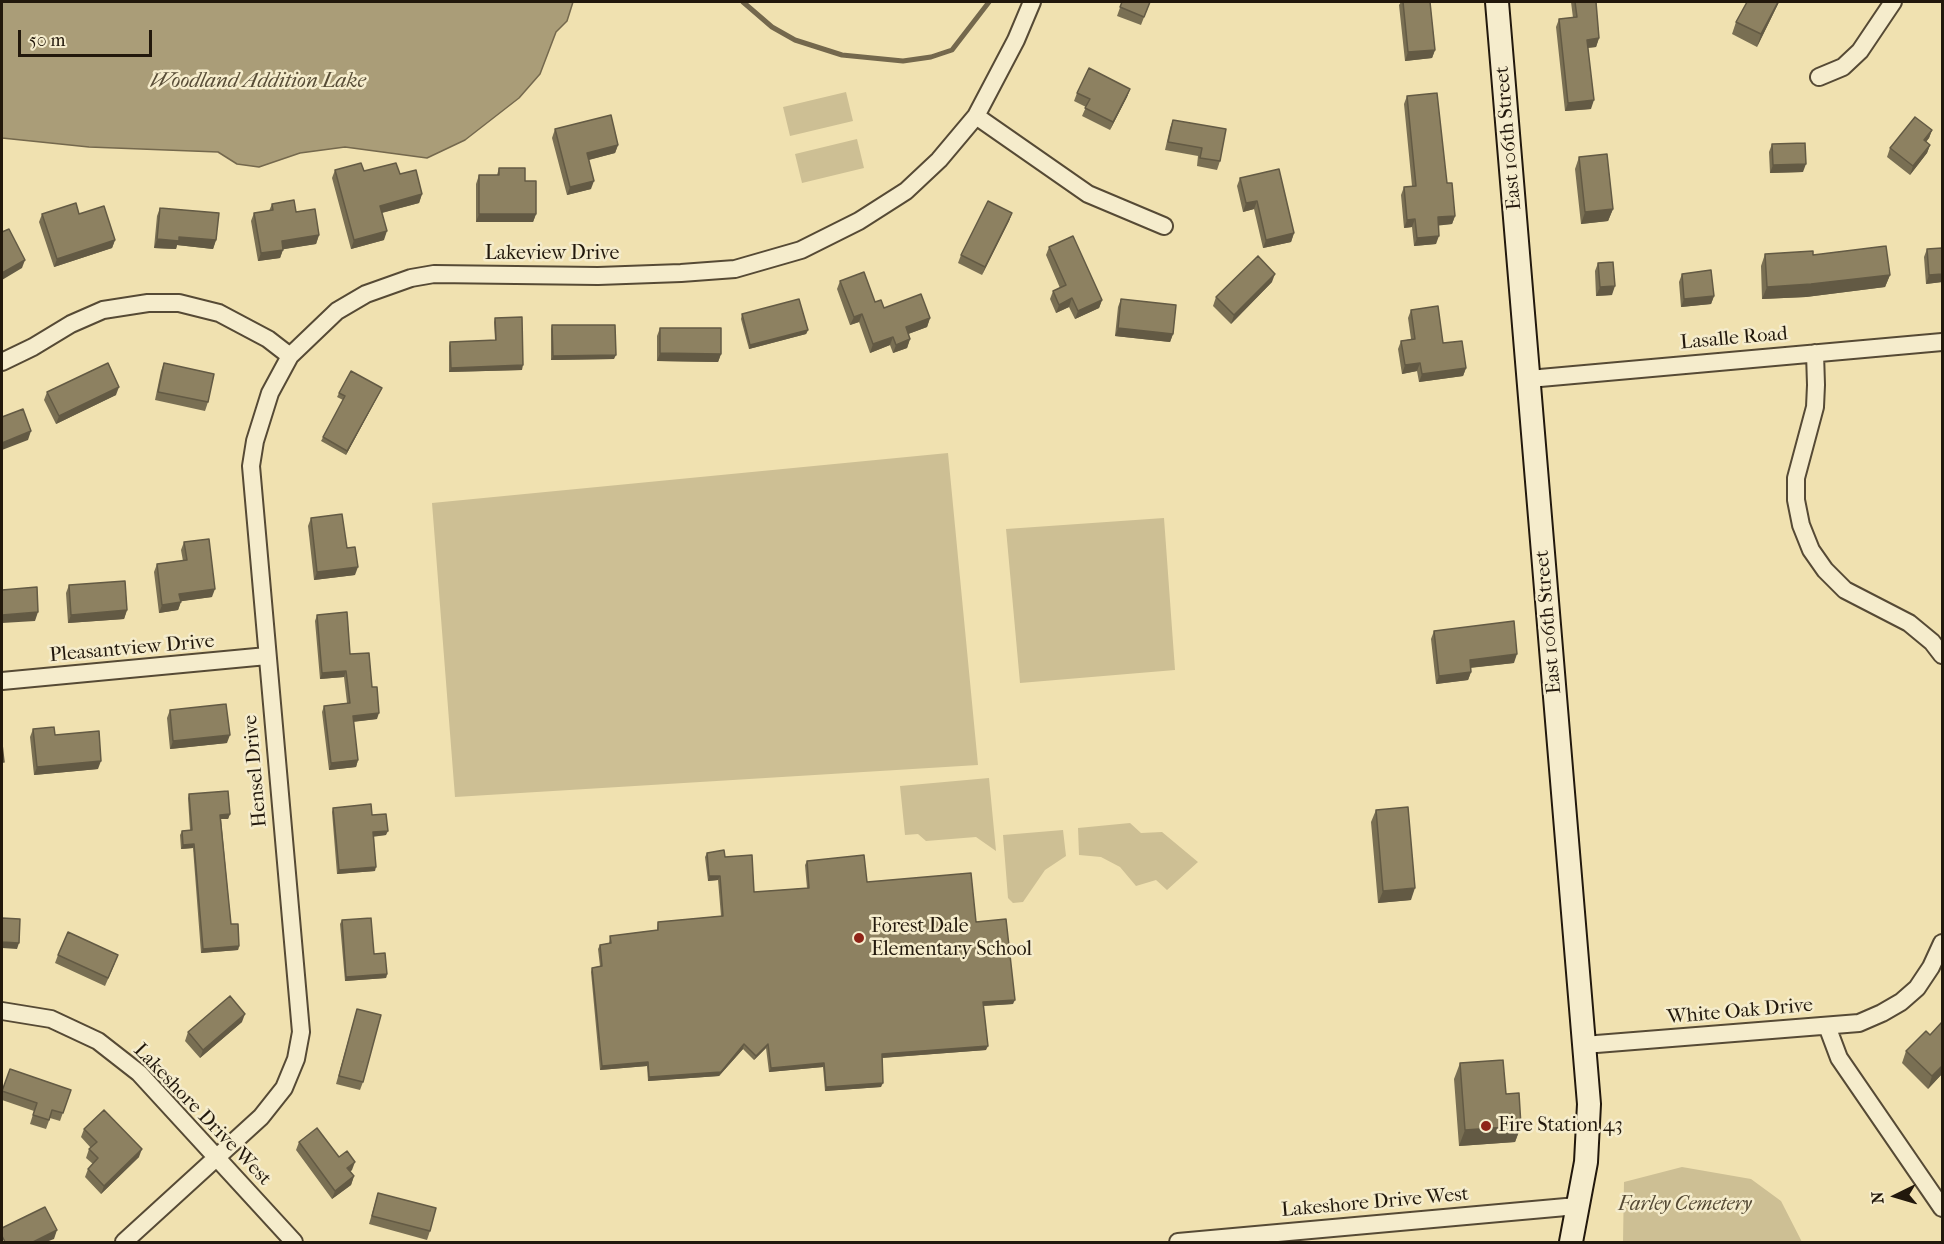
<!DOCTYPE html>
<html>
<head>
<meta charset="utf-8">
<style>
	body { margin:0 }
	#map { position:relative; width:1944px; height:1244px; overflow:hidden; background:#f0e1b0; font-family:"IM FELL French Canon",serif }
	canvas { display:block }
	.frame { position:absolute; inset:0; border:3px solid #22180c; pointer-events:none }
	.north { position:absolute; left:1866px; top:1166px; width:60px; height:60px; -webkit-text-stroke:4px #f5eccc; paint-order:stroke; rotate:265deg; font-size:16px; font-weight:700; line-height:24px; text-align:center; color:#22180c }
	.north::after { content:''; display:block; margin:auto; width:21px; height:27px; background:#22180c; clip-path:polygon(50% 0,100% 100%,50% 72%,0 100%) }
	.scale { position:absolute; left:18px; top:30px; width:134px; height:27px; box-sizing:border-box; border:3px solid #22180c; border-top:0; padding-left:8px; font-size:18px; line-height:21px; white-space:nowrap; color:#22180c; -webkit-text-stroke:4px #f5eccc; paint-order:stroke }
</style>
</head>
<body>
<div id="map">
<canvas width="1944" height="1244"></canvas>
<div class="frame"></div>
<div class="north">N</div>
<div class="scale">50 m</div>
</div>
<script>
const ctx = document.querySelector('canvas').getContext('2d');
ctx.lineJoin = 'round';
function fillPath(path, color) { ctx.fillStyle = color; ctx.fill(path, 'evenodd'); }
const toPath = rows => new Path2D(rows.map(r => 'M' + r).join(''));
function trace(path, color, width, dash) { ctx.strokeStyle = color; ctx.lineWidth = width; ctx.lineCap = dash ? 'butt' : 'round'; ctx.setLineDash(dash || []); ctx.stroke(path); }
function drawText(font, color, halo, rows, align = 'center') {
  ctx.font = font + ' "IM FELL French Canon",serif'; ctx.lineWidth = 5; ctx.setLineDash([]); ctx.textBaseline = 'middle'; ctx.strokeStyle = halo; ctx.fillStyle = color; for (const [text, x, y, turn = 0] of rows) {
    ctx.save(); ctx.translate(x, y); ctx.rotate((+turn || 0) * Math.PI / 180); ctx.textAlign = isNaN(turn) ? turn : align; if (halo) ctx.strokeText(text, 0, 0); ctx.fillText(text, 0, 0); ctx.restore();
  }
}
const green = toPath([
	[846,92,853,121,790,136,783,107],
	[857,139,864,168,802,183,795,154],
	[948,453,978,765,455,797,432,503],
	[1164,518,1175,670,1020,683,1006,529],
	[989,778,996,851,976,837,926,841,918,834,905,835,900,786],
	[1130,823,1141,833,1162,832,1198,862,1167,890,1156,880,1136,886,1120,867,1101,857,1079,855,1078,828],
	[1063,830,1066,856,1045,870,1023,902,1013,903,1008,898,1003,835],
	[1682,1167,1751,1179,1781,1201,1802,1242,1623,1242,1624,1182]
]);
const water = toPath([
	[2,2,573,2,567,21,556,32,540,74,519,98,465,140,427,158,345,147,300,153,259,167,237,164,218,152,89,147,2,138,2,2]
]);
const stream = toPath([
	[743,2,772,27,795,40,842,55,903,61,931,57,952,50,989,2]
]);
const street = toPath([
	[1819,77,1843,67,1860,51,1893,2],
	[976,116,1088,194,1164,226],
	[1815,353,1816,385,1815,407,1796,478,1796,500,1801,525,1811,550,1825,570,1845,590,1909,623,1932,642,1942,655],
	[2,362,33,347,71,324,103,310,148,303,179,303,219,313,268,339,290,356],
	[1529,379,1942,342],
	[2,681,267,656],
	[2,1011,51,1019,98,1041,139,1073,294,1242],
	[1827,1026,1839,1058,1942,1208],
	[1584,1045,1859,1023,1882,1013,1901,1002,1917,988,1931,967,1942,943],
	[124,1242,261,1117,284,1088,296,1059,301,1032,251,466,255,441,270,393,290,356,337,311,366,294,411,278,434,274,598,276,681,273,735,269,801,250,859,221,906,191,939,160,976,116,1016,40,1032,2],
	[1178,1242,1577,1206]
]);
const secondary = toPath([
	[1497,2,1589,1104,1586,1162,1571,1242]
]);
const wall = toPath([
	[1122,2,1150,2,1141,25,1117,16],
	[1401,2,1430,2,1435,50,1432,58,1405,61,1399,5],
	[1571,2,1596,2,1599,38,1596,47,1588,48,1591,109,1565,111,1556,27,1559,19,1573,18],
	[1779,2,1757,47,1732,34,1736,22],
	[1130,89,1127,97,1110,130,1082,116,1086,107,1074,101,1077,93],
	[1407,96,1455,216,1452,224,1438,225,1436,244,1414,246,1412,227,1404,228,1401,195,1404,187,1412,186,1404,104],
	[1173,120,1220,161,1217,170,1197,166,1198,156,1165,150,1170,128],
	[555,129,618,145,615,153,589,160,591,189,567,195,552,138],
	[1932,130,1929,138,1926,142,1930,145,1927,153,1910,175,1887,157,1890,148],
	[1772,144,1803,172,1770,173,1769,152],
	[1579,157,1613,209,1608,221,1581,224,1575,169],
	[499,168,525,181,536,214,533,222,476,222,476,184,479,175,497,175],
	[335,170,400,174,422,194,419,203,382,213,384,240,351,249,332,178],
	[1240,178,1294,233,1291,242,1263,248,1254,209,1243,212,1237,186],
	[272,204,296,212,319,235,316,244,283,249,280,258,258,261,251,221,254,213,269,211],
	[160,208,216,240,213,249,177,245,176,249,154,248,157,216],
	[1012,213,1009,221,982,275,958,263,961,255],
	[42,214,79,214,115,240,112,248,54,267,39,222],
	[1049,247,1102,300,1099,308,1075,319,1069,307,1056,313,1050,299,1053,291,1060,288,1046,255],
	[1942,248,1942,282,1926,284,1924,257,1927,249],
	[1765,254,1813,255,1890,275,1885,287,1806,297,1762,299,1761,266],
	[1598,263,1612,295,1596,296,1595,271],
	[1682,274,1714,296,1711,304,1681,307,1679,282],
	[840,281,884,308,930,318,927,327,908,334,910,339,907,348,893,353,890,345,870,353,859,322,850,325,837,289],
	[1272,282,1231,324,1213,306,1216,297],
	[1121,299,1173,334,1170,342,1115,336,1118,307],
	[1411,310,1466,368,1463,376,1419,382,1417,371,1402,374,1398,349,1401,341,1411,339,1408,318],
	[742,314,808,330,806,334,749,349,741,319],
	[495,318,522,370,449,372,449,346,450,342,495,340,494,322],
	[552,325,614,359,551,360,551,329],
	[660,328,721,354,718,362,657,361,657,336],
	[164,363,208,402,205,411,155,400,161,371],
	[47,392,116,395,56,424,44,400],
	[380,392,346,455,321,441,343,400,337,397,339,393],
	[311,518,347,548,355,575,314,580,308,526],
	[184,542,212,597,181,601,178,610,159,613,154,572,157,564,183,561,181,550],
	[69,585,127,610,124,619,68,623,66,593],
	[317,615,350,654,372,687,377,719,353,722,358,760,356,767,329,770,322,712,324,706,347,703,344,677,320,679,315,621],
	[1434,631,1514,663,1470,668,1471,672,1468,680,1436,684,1431,639],
	[170,710,227,743,170,749,167,718],
	[33,729,55,735,98,769,34,775,30,737],
	[189,794,230,814,228,819,221,819,231,924,239,946,238,950,201,953,193,848,181,849,180,835,182,831,190,830,188,798],
	[333,808,372,815,386,835,374,836,375,871,337,874,332,812],
	[1376,810,1411,900,1378,903,1371,822],
	[707,853,725,857,754,892,807,888,805,865,807,861,976,922,1013,1004,983,1006,986,1050,882,1058,881,1087,825,1091,823,1067,769,1072,766,1048,754,1060,743,1049,719,1076,648,1081,647,1066,600,1070,591,972,592,968,600,966,598,949,600,945,609,943,610,936,657,930,658,922,721,916,718,880,708,881,705,857],
	[342,920,374,954,387,974,386,978,345,981,340,924],
	[58,955,115,963,105,986,55,963],
	[357,1009,363,1082,360,1090,336,1084],
	[242,1022,200,1058,185,1041,188,1032],
	[1942,1022,1942,1074,1928,1089,1902,1063,1906,1051,1930,1035],
	[1460,1063,1506,1094,1521,1126,1515,1142,1459,1146,1454,1079],
	[10,1069,71,1090,60,1121,50,1118,46,1129,30,1124,34,1111,2,1100,2,1092],
	[84,1129,139,1157,101,1194,85,1177,88,1169,93,1164,86,1158,89,1149,91,1148,81,1137],
	[299,1142,339,1157,352,1170,350,1171,354,1176,351,1185,332,1199,296,1150],
	[378,1193,430,1231,427,1240,369,1224]
]);
const shadedWall = toPath([
	[1778,2,1779,2,1757,47,1761,34],
	[1599,38,1596,47,1584,48,1587,40],
	[1435,50,1432,58,1405,61,1408,52],
	[1130,89,1127,97,1110,130,1113,122],
	[1594,100,1591,109,1565,111,1568,103],
	[1932,130,1929,138,1921,148,1924,140],
	[618,145,615,153,584,161,587,153],
	[1930,145,1927,153,1910,175,1913,166],
	[1806,164,1803,172,1770,173,1773,165],
	[594,181,591,189,567,195,570,187],
	[422,194,419,203,377,214,380,206],
	[1257,201,1254,209,1243,212,1246,203],
	[1613,209,1608,221,1581,224,1585,212],
	[1012,213,1009,221,982,275,985,267],
	[479,214,536,214,533,222,476,222],
	[1455,216,1452,224,1435,226,1438,217],
	[1415,219,1412,227,1404,228,1407,220],
	[387,231,384,240,351,249,354,240],
	[1294,233,1291,242,1263,248,1266,240],
	[319,235,316,244,279,250,282,241],
	[1439,236,1436,244,1414,246,1417,238],
	[179,237,216,240,213,249,177,245,176,249,154,248,157,239],
	[115,240,112,248,54,267,57,259],
	[283,250,280,258,258,261,261,253],
	[25,260,22,268,2,280,2,273],
	[1275,274,1272,282,1231,324,1234,315],
	[1942,274,1942,282,1926,284,1929,275],
	[1890,275,1885,287,1806,297,1762,299,1767,287],
	[1615,286,1612,295,1596,296,1600,287],
	[1714,296,1711,304,1681,307,1684,299],
	[1072,298,1069,307,1056,313,1059,305],
	[1102,300,1099,308,1075,319,1078,311],
	[862,314,859,322,850,325,854,317],
	[930,318,927,327,903,336,906,327],
	[1118,328,1173,334,1170,342,1115,336],
	[808,330,806,334,749,349,750,345],
	[893,337,890,345,870,353,873,344],
	[910,339,907,348,893,353,896,345],
	[660,353,721,354,718,362,657,361],
	[616,355,614,359,551,360,553,356],
	[1420,363,1417,371,1402,374,1405,365],
	[523,365,522,370,449,372,451,368],
	[1466,368,1463,376,1419,382,1422,374],
	[119,387,116,395,56,424,59,416],
	[382,388,380,392,346,455,347,451],
	[31,431,28,440,2,450,2,443],
	[358,567,355,575,314,580,317,572],
	[215,589,212,597,176,602,179,594],
	[181,602,178,610,159,613,162,605],
	[127,610,124,619,68,623,71,615],
	[38,612,35,621,2,623,2,615],
	[1517,654,1514,663,1467,668,1470,660],
	[346,671,344,677,320,679,322,673],
	[1471,672,1468,680,1436,684,1439,676],
	[379,713,377,719,350,722,353,716],
	[230,735,227,743,170,749,173,741],
	[358,760,356,767,329,770,331,763],
	[101,761,98,769,34,775,37,767],
	[230,814,228,819,219,819,220,815],
	[388,831,386,835,372,837,373,832],
	[194,844,193,848,181,849,183,845],
	[376,867,375,871,337,874,339,870],
	[709,876,720,876,718,880,708,881],
	[1415,888,1411,900,1378,903,1383,891],
	[2,942,19,943,17,949,2,948],
	[239,946,238,950,201,953,203,949],
	[387,974,386,978,345,981,346,977],
	[1015,1000,1013,1004,981,1006,983,1002],
	[245,1014,242,1022,200,1058,203,1050],
	[744,1044,743,1049,719,1076,648,1081,649,1077],
	[768,1044,766,1048,754,1060,756,1056],
	[988,1046,986,1050,880,1058,882,1054],
	[648,1062,647,1066,600,1070,602,1066],
	[824,1063,823,1067,769,1072,771,1068],
	[1942,1066,1942,1074,1928,1089,1932,1076],
	[883,1083,881,1087,825,1091,826,1087],
	[1521,1126,1515,1142,1459,1146,1465,1130],
	[142,1149,139,1157,101,1194,104,1186],
	[355,1162,352,1170,344,1176,347,1168],
	[354,1176,351,1185,332,1199,335,1191],
	[57,1230,54,1239,46,1242,33,1242]
]);
const building = toPath([
	[1122,2,1150,2,1144,17,1120,7,1122,2],
	[1403,2,1430,2,1435,50,1408,52,1403,2],
	[1575,2,1596,2,1599,38,1587,40,1594,100,1568,103,1559,19,1577,17,1575,2],
	[1747,2,1778,2,1761,34,1736,22,1747,2],
	[1089,68,1130,89,1113,122,1085,108,1090,99,1077,93,1089,68],
	[1437,93,1447,183,1452,183,1455,216,1438,217,1439,236,1417,238,1415,219,1407,220,1404,187,1416,186,1407,96,1437,93],
	[611,115,618,145,587,153,594,181,570,187,555,129,611,115],
	[1915,117,1932,130,1924,140,1930,145,1913,166,1890,148,1915,117],
	[1173,120,1226,129,1220,161,1200,158,1202,148,1168,142,1173,120],
	[1805,143,1806,164,1773,165,1772,144,1805,143],
	[1607,154,1613,209,1585,212,1579,157,1607,154],
	[361,163,364,171,396,163,400,174,416,170,422,194,380,206,387,231,354,240,335,170,361,163],
	[499,168,525,168,525,181,536,181,536,214,479,214,479,175,499,175,499,168],
	[1279,169,1294,233,1266,240,1257,201,1246,203,1240,178,1279,169],
	[294,200,296,212,315,209,319,235,282,241,283,250,261,253,254,213,273,210,272,204,294,200],
	[988,201,1012,213,985,267,961,255,988,201],
	[76,203,79,214,104,206,115,240,57,259,42,214,76,203],
	[160,208,219,213,216,240,179,237,179,241,157,239,160,208],
	[9,229,25,260,2,273,2,232,9,229],
	[1073,236,1102,300,1078,311,1072,298,1059,305,1053,291,1066,285,1049,247,1073,236],
	[1886,246,1890,275,1811,284,1767,287,1765,254,1813,251,1813,255,1886,246],
	[1942,248,1942,274,1929,275,1927,249,1942,248],
	[1258,256,1275,274,1234,315,1216,297,1258,256],
	[1613,262,1615,286,1600,287,1598,263,1613,262],
	[1711,270,1714,296,1684,299,1682,274,1711,270],
	[864,272,875,302,881,300,884,308,921,294,930,318,906,327,910,339,896,345,893,337,873,344,862,314,854,317,840,281,864,272],
	[799,299,808,330,750,345,742,314,799,299],
	[1121,299,1176,305,1173,334,1118,328,1121,299],
	[1438,306,1443,343,1462,341,1466,368,1422,374,1420,363,1405,365,1401,341,1415,339,1411,310,1438,306],
	[522,317,523,365,451,368,450,342,496,340,495,318,522,317],
	[552,325,615,325,616,355,553,356,552,325],
	[660,328,721,328,721,354,660,353,660,328],
	[108,363,119,387,59,416,47,392,108,363],
	[164,363,214,374,208,402,158,392,164,363],
	[351,371,382,388,347,451,323,437,345,396,339,393,351,371],
	[23,409,31,431,2,443,2,417,23,409],
	[342,514,347,548,355,547,358,567,317,572,311,518,342,514],
	[209,539,215,589,179,594,181,602,162,605,157,564,187,560,184,542,209,539],
	[125,581,127,610,71,615,69,585,125,581],
	[37,587,38,612,2,615,2,590,37,587],
	[347,612,350,654,369,653,372,687,377,687,379,713,353,716,358,760,331,763,324,706,350,703,346,671,322,673,317,615,347,612],
	[1514,621,1517,654,1470,660,1471,672,1439,676,1434,631,1514,621],
	[226,704,230,735,173,741,170,710,226,704],
	[54,727,55,735,99,731,101,761,37,767,33,729,54,727],
	[2,744,4,762,2,762,2,744],
	[228,791,230,814,220,815,231,924,238,924,239,946,203,949,194,844,183,845,182,831,192,830,189,794,228,791],
	[371,804,372,815,386,814,388,831,373,832,376,867,339,870,333,808,371,804],
	[1408,807,1415,888,1383,891,1376,810,1408,807],
	[724,850,725,857,752,855,754,892,809,888,807,861,864,855,867,882,971,873,976,922,1006,919,1015,1000,983,1002,988,1046,882,1054,883,1083,826,1087,824,1063,771,1068,768,1044,756,1056,744,1044,721,1072,649,1077,648,1062,602,1066,592,968,602,966,600,945,611,943,610,936,658,930,658,922,723,916,720,876,709,876,707,853,724,850],
	[2,918,20,919,19,943,2,942,2,918],
	[371,918,374,954,385,953,387,974,346,977,342,920,371,918],
	[68,932,118,955,108,978,58,955,68,932],
	[230,996,245,1014,203,1050,188,1032,230,996],
	[357,1009,381,1015,363,1082,339,1076,357,1009],
	[1942,1022,1942,1066,1932,1076,1906,1051,1926,1031,1930,1035,1942,1022],
	[1503,1060,1506,1094,1519,1093,1521,1126,1465,1130,1460,1063,1503,1060],
	[10,1069,71,1090,63,1113,52,1110,49,1120,33,1115,37,1103,2,1091,10,1069],
	[104,1110,142,1149,104,1186,88,1169,98,1158,89,1149,97,1142,84,1129,104,1110],
	[317,1128,339,1157,347,1151,355,1162,347,1168,354,1176,335,1191,299,1142,317,1128],
	[378,1193,436,1208,430,1231,372,1216,378,1193],
	[45,1207,57,1230,33,1242,5,1242,2,1236,2,1228,45,1207]
]);
const markers = [
	[859,938,6,"#8f2418"],
	[1486,1126,6,"#8f2418"]
];
const streetNames = [
	["East 106th Street",1509,138,-95],
	["Lakeview Drive",552,254],
	["Lasalle Road",1734,339,-5],
	["East 106th Street",1549,622,-95],
	["Pleasantview Drive",132,649,-5],
	["Hensel Drive",256,771,-95],
	["White Oak Drive",1740,1012,-5],
	["Lakeshore Drive West",202,1115,46],
	["Lakeshore Drive West",1375,1203,-5]
];
const poiNames = [
	["Forest Dale",871,927],
	["Elementary School",871,950],
	["Fire Station 43",1498,1126]
];
const parkNames = [
	["Farley Cemetery",1685,1205]
];
const waterNames = [
	["Woodland Addition Lake",258,82]
];
fillPath(green, '#cdbf94');
fillPath(water, '#aa9d78');
trace(water, '#74684d', 1.5);
trace(stream, '#74684d', 5);
trace(street, '#564a35', 20);
trace(secondary, '#22180c', 26);
trace(street, '#f5eccc', 16);
trace(secondary, '#f5eccc', 22);
fillPath(wall, '#796f53');
fillPath(shadedWall, '#635a44');
fillPath(building, '#8d8161');
trace(building, '#635a44', 1.5);
for (const [x, y, r, color] of markers) { const dot = new Path2D(); dot.arc(x, y, r, 0, 2 * Math.PI); ctx.fillStyle = color; ctx.fill(dot); trace(dot, '#f5eccc', 2); }
drawText('20px', '#22180c', '#f5eccc', streetNames);
drawText('20px', '#22180c', '#f5eccc', poiNames, 'left');
drawText('italic 20px', '#554a35', '#f5eccc', parkNames);
drawText('italic 21px', '#584d37', '#f5eccc', waterNames);
</script>
</body>
</html>
